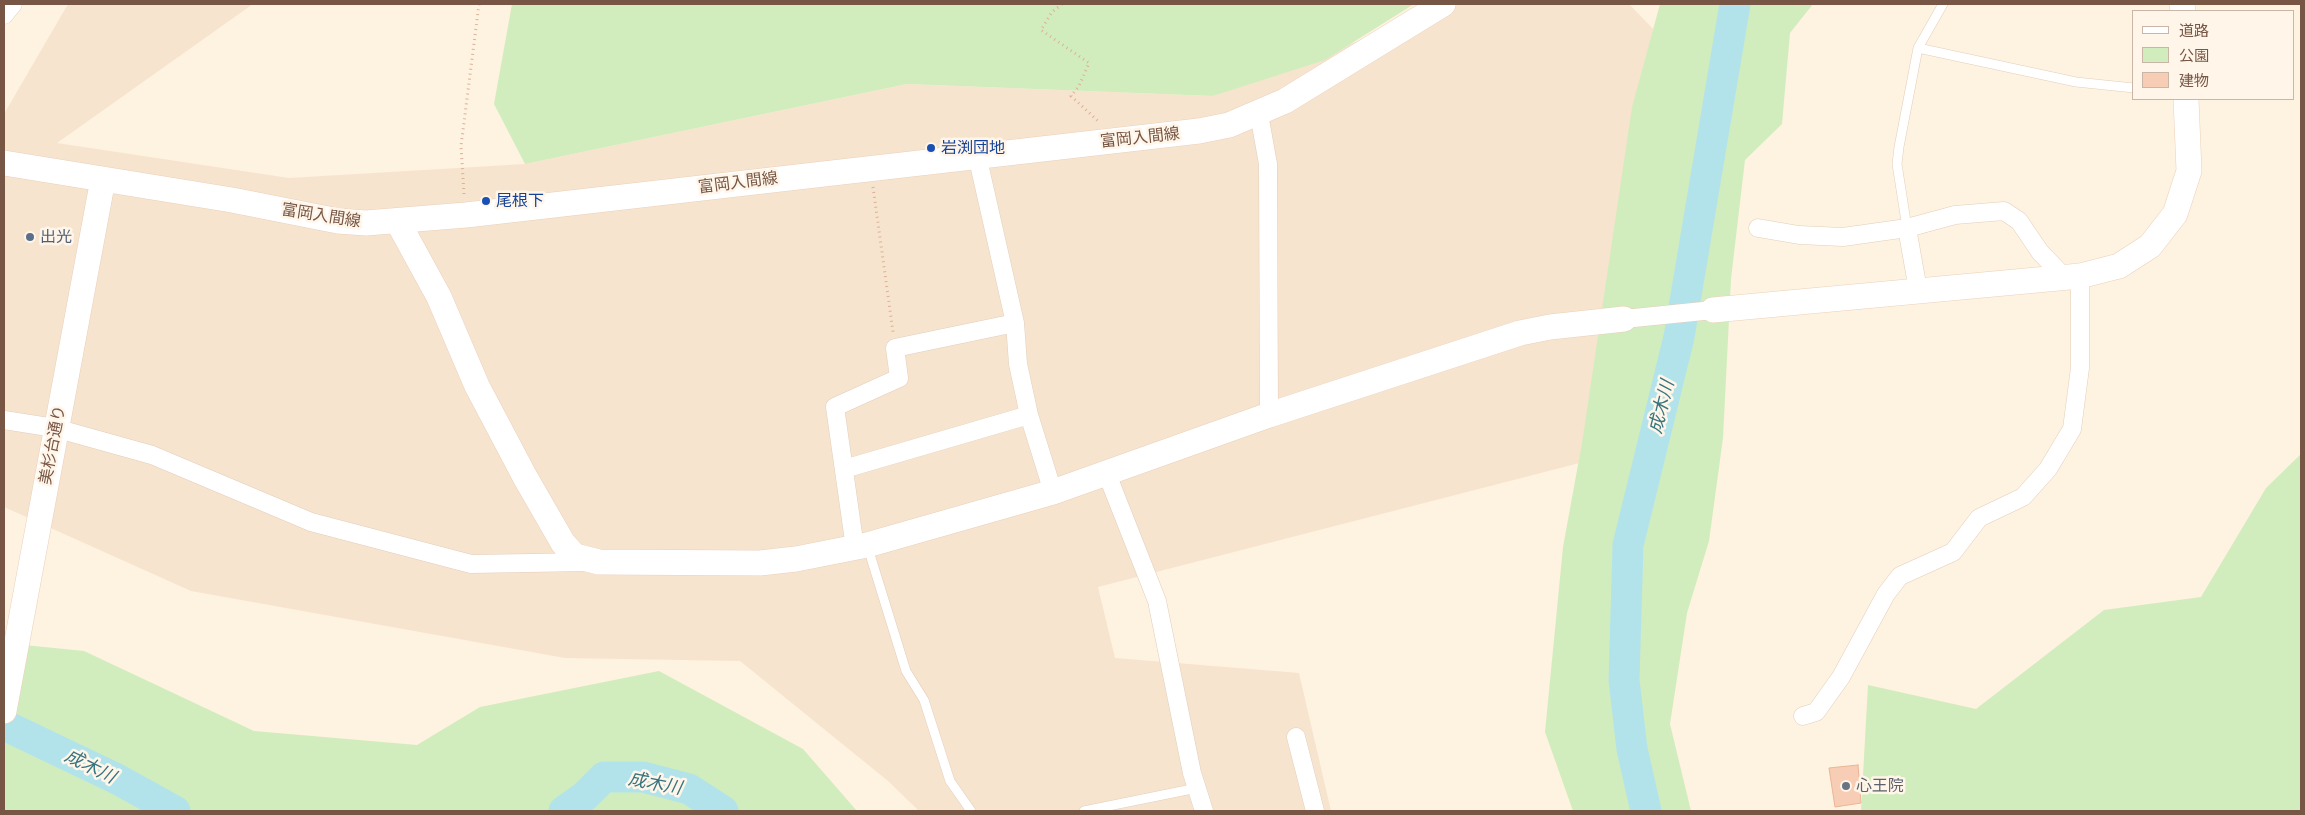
<!DOCTYPE html>
<html>
<head>
<meta charset="utf-8">
<style>
	body { margin:0 }
	#map { position:relative; width:2305px; height:815px; overflow:hidden; background:#fef2e0; font-family:Rubik,"Noto Sans JP",sans-serif }
	canvas { display:block }
	.frame { position:absolute; inset:0; border:5px solid #785645; pointer-events:none }
	.legend { position:absolute; left:2132px; top:10px; width:162px; height:90px; box-sizing:border-box; background:#fff6e9; border:1px solid #c9b6a7; margin:0; padding:6px 9px; list-style:none; font-size:15px; color:#785645 }
	.legend li { display:flex; align-items:center; gap:10px; height:25px }
	.legend b { width:25px; border:1px solid #c9b6a7 }
</style>
</head>
<body>
<div id="map">
<canvas width="2305" height="815"></canvas>
<div class="frame"></div>
<ul class="legend">
<li><b style="height:6px;background:#fff"></b>道路</li>
<li><b style="height:14px;background:#d2edbd"></b>公園</li>
<li><b style="height:14px;background:#f7ceb5"></b>建物</li>
</ul>
</div>
<script>
const ctx = document.querySelector('canvas').getContext('2d');
ctx.lineJoin = 'round';
function fillPath(path, color) { ctx.fillStyle = color; ctx.fill(path, 'evenodd'); }
const toPath = rows => new Path2D(rows.map(r => 'M' + r).join(''));
function trace(path, color, width, dash) { ctx.strokeStyle = color; ctx.lineWidth = width; ctx.lineCap = dash ? 'butt' : 'round'; ctx.setLineDash(dash || []); ctx.stroke(path); }
function drawText(font, color, halo, rows, align = 'center') {
  ctx.font = font + ' Rubik,"Noto Sans JP",sans-serif'; ctx.lineWidth = 5; ctx.setLineDash([]); ctx.textBaseline = 'middle'; ctx.strokeStyle = halo; ctx.fillStyle = color; for (const [text, x, y, turn = 0] of rows) {
    ctx.save(); ctx.translate(x, y); ctx.rotate((+turn || 0) * Math.PI / 180); ctx.textAlign = isNaN(turn) ? turn : align; if (halo) ctx.strokeText(text, 0, 0); ctx.fillText(text, 0, 0); ctx.restore();
  }
}
const residential = toPath([
	[68,4,253,4,57,143,289,178,525,164,907,84,1213,96,1456,4,1629,4,1656,32,1599,458,1098,587,1115,658,1299,673,1331,811,919,811,888,781,740,661,565,658,191,591,4,507,4,114]
]);
const green = toPath([
	[512,4,1414,4,1325,60,1213,96,907,84,525,164,494,104],
	[1660,4,1813,4,1790,33,1782,124,1745,160,1731,279,1723,438,1709,541,1687,613,1670,724,1691,811,1573,811,1545,732,1563,547,1582,443,1632,107],
	[2301,454,2301,811,1861,811,1868,685,1976,709,2104,610,2201,597,2266,488],
	[4,643,84,651,254,731,417,745,480,707,659,671,803,749,857,811,4,811]
]);
const river = toPath([
	[4,725,117,779,175,811],
	[564,811,585,796,604,777,643,777,689,789,723,811],
	[1646,811,1632,749,1624,680,1628,545,1679,337,1735,4]
]);
const building = toPath([
	[1858,765,1861,803,1835,807,1829,768,1858,765]
]);
const path = toPath([
	[1062,4,1052,12,1041,30,1089,63,1079,86,1071,96,1098,121],
	[873,187,893,332],
	[464,194,461,146,479,4]
]);
const lane = toPath([
	[1918,48,2076,82,2134,88],
	[1907,228,1897,164,1899,147,1918,48,1943,4],
	[868,548,906,671,924,700,950,781,971,811],
	[1084,811,1197,788]
]);
const street = toPath([
	[4,15,13,4],
	[1259,114,1268,164,1269,415],
	[977,155,1015,323,1018,364,1029,415,1053,492],
	[1758,228,1799,235,1843,237,1907,228,1955,215,2004,211,2019,221,2040,252,2064,277],
	[1907,228,1918,290],
	[1624,319,1713,310],
	[4,420,55,428,152,455,311,522,471,564,588,562],
	[844,469,1029,415],
	[1107,474,1157,601,1192,773,1204,811],
	[855,548,835,407,899,378,895,348,1015,323],
	[1803,716,1816,712,1841,677,1886,594,1900,576,1953,552,1979,518,2023,497,2048,469,2072,429,2080,368,2080,276],
	[1296,737,1315,811]
]);
const secondary = toPath([
	[2182,4,2183,11],
	[4,163,232,200,338,221,366,223,466,215,1199,131,1229,125,1285,101,1443,4],
	[398,222,439,297,477,386,525,477,563,543,575,556,599,562,760,563,796,559,867,545,1053,492,1269,415,1520,333,1550,327,1624,319],
	[1713,310,2080,276,2119,266,2150,246,2175,214,2189,171,2186,99],
	[4,711,103,179]
]);
const markers = [
	[931,148,5,"#1a4fb4"],
	[486,201,5,"#1a4fb4"],
	[30,237,5,"#5c6f8a"],
	[1846,786,5,"#6b7280"]
];
const streetNames = [
	["富岡入間線",1140,138,-6],
	["富岡入間線",738,183,-7],
	["富岡入間線",321,216,9],
	["美杉台通り",53,445,-79]
];
const transitNames = [
	["岩渕団地",941,148],
	["尾根下",496,201]
];
const serviceNames = [
	["出光",40,237]
];
const worshipNames = [
	["心王院",1856,786]
];
const waterNames = [
	["成木川",1662,407,-76],
	["成木川",90,767,26],
	["成木川",655,784,11]
];
fillPath(residential, '#f7e4ce');
fillPath(green, '#d2edbd');
trace(river, '#b3e3ea', 31);
fillPath(building, '#f7ceb5');
trace(building, '#ebb494', 1);
trace(lane, '#e3cebb', 10);
trace(street, '#e3cebb', 19);
trace(secondary, '#ebd0bb', 26);
trace(path, '#dbb198', 3, [1, 4]);
trace(lane, '#fff', 9);
trace(street, '#fff', 18);
trace(secondary, '#fff', 25);
for (const [x, y, r, color] of markers) { const dot = new Path2D(); dot.arc(x, y, r, 0, 2 * Math.PI); ctx.fillStyle = color; ctx.fill(dot); trace(dot, '#fff6e9', 2); }
drawText('16px', '#785645', '#fff6e9', streetNames);
drawText('16px', '#164399', '#fff6e9', transitNames, 'left');
drawText('16px', '#4e5e75', '#fff6e9', serviceNames, 'left');
drawText('16px', '#5b616d', '#fff6e9', worshipNames, 'left');
drawText('italic 18px', '#37747f', '#fff6e9', waterNames);
</script>
</body>
</html>
